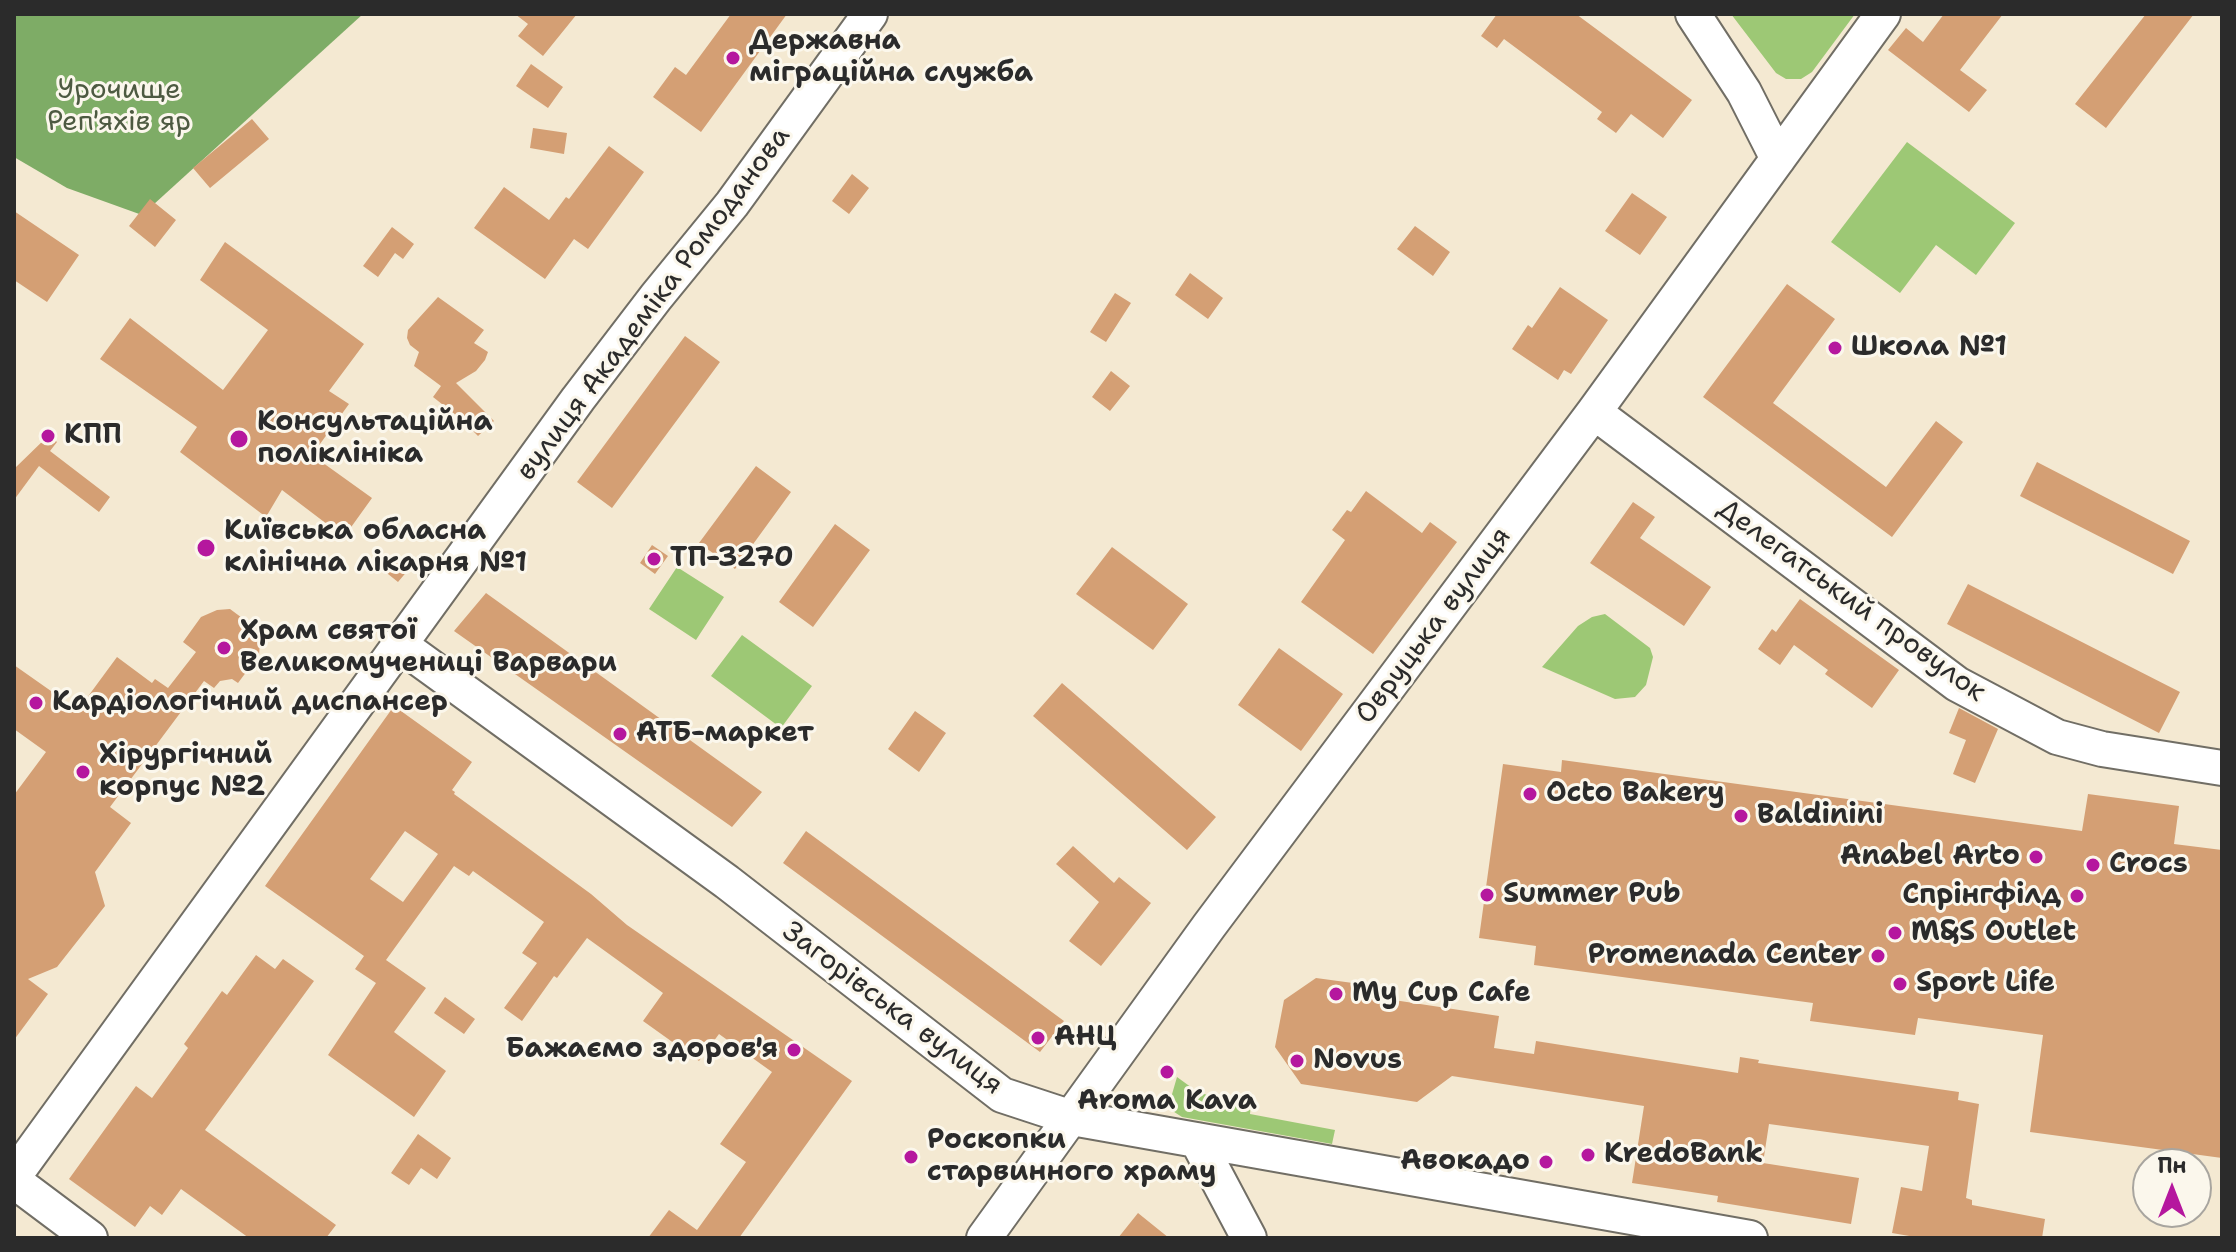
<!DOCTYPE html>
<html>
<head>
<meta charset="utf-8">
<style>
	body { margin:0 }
	#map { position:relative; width:2236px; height:1252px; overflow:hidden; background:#f4e9d2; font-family:"Shantell Sans",sans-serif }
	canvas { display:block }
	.frame { position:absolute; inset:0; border:16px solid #2b2b2b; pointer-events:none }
	.north { position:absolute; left:2132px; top:1148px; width:80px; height:80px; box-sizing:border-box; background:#fbf7ec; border:2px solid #a8a59f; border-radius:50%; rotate:0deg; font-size:22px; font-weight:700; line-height:32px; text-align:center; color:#2b2b2b }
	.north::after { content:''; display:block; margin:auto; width:28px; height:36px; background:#b5179e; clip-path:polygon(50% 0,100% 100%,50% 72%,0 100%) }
</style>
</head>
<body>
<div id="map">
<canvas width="2236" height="1252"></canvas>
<div class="frame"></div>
<div class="north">Пн</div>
</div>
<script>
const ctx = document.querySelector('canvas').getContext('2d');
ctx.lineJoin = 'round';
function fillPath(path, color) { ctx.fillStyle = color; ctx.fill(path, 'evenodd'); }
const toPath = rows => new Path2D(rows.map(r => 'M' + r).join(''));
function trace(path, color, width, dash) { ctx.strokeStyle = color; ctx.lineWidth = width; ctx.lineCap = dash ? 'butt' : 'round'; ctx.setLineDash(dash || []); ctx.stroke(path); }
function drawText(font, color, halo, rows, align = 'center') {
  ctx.font = font + ' "Shantell Sans",sans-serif'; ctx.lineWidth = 6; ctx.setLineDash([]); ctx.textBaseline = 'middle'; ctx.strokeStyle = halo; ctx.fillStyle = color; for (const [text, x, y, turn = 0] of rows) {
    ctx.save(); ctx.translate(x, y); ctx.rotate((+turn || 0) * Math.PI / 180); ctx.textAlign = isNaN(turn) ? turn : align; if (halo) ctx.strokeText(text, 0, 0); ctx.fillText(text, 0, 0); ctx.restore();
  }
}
const green = toPath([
	[1731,14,1855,14,1812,72,1801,79,1786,79,1776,73],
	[1907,142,2015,223,1976,275,1936,245,1900,293,1831,242],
	[677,567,724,597,696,640,649,609],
	[1605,614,1650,648,1653,657,1646,685,1635,697,1615,699,1542,667,1578,626,1592,617],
	[742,635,812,686,781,728,711,676],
	[1177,1077,1199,1093,1251,1104,1250,1114,1335,1130,1332,1144,1182,1117,1168,1108]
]);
const forest = toPath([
	[14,14,363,14,142,215,67,188,14,157]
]);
const building = toPath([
	[515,14,577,14,543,56,518,36,528,24],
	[731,14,787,14,701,132,653,97,675,67,686,75],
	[1497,14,1576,14,1692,100,1663,138,1631,114,1616,133,1597,119,1602,112,1504,39,1497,48,1481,36],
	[1944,14,2003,14,1960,70,1987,90,1969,112,1888,50,1906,28,1923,42],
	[2146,14,2194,14,2106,128,2075,104],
	[531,64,563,87,548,108,516,86],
	[252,119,269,139,210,188,193,168],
	[533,128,567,133,564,154,530,148],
	[609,146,644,172,588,249,574,239,545,279,474,228,504,187,549,220,566,197,569,199],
	[852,174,869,188,849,214,832,201],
	[1632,193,1667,217,1640,255,1605,231],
	[150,199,176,220,155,247,129,226],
	[14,211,79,255,47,302,14,280],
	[1415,226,1450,252,1433,276,1397,249],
	[392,227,414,244,403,259,395,253,378,277,363,266],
	[225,242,364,344,329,391,349,404,312,455,372,498,344,537,282,490,266,517,180,452,197,427,100,359,130,318,223,390,268,330,200,280],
	[1190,273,1223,298,1208,319,1175,295],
	[1787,284,1835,319,1773,403,1886,487,1936,421,1963,442,1892,537,1703,397],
	[1560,287,1608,320,1571,374,1564,370,1558,380,1512,349,1528,325,1532,328],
	[1115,293,1131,303,1106,342,1090,332],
	[438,297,484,330,474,343,488,352,485,360,476,371,456,383,494,421,478,436,461,419,433,397,441,386,414,366,419,352,410,345,407,338,408,330],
	[685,336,720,362,612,508,577,482],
	[1111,371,1130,386,1110,411,1092,397],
	[49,435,57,442,50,451,110,497,99,512,39,466,14,500,14,469],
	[2037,462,2190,541,2173,574,2020,496],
	[756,466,791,492,735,569,699,543],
	[1366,491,1422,533,1430,522,1457,542,1373,654,1301,602,1345,540,1332,530,1347,510,1351,512],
	[1633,502,1655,517,1640,538,1711,587,1684,626,1590,563],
	[835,524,870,550,813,627,779,602],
	[652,545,668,556,655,574,640,563],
	[1112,547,1188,604,1153,650,1076,594],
	[395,556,409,569,398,582,383,570],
	[1968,584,2180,692,2159,733,1947,624],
	[486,593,762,792,732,827,454,631],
	[1800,599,1899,670,1872,708,1825,674,1828,670,1794,645,1780,665,1758,649,1772,629,1776,632],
	[230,609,257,629,260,642,259,655,238,683,232,679,220,681,214,688,204,681,110,807,131,823,95,872,105,906,57,967,28,979,48,994,14,1040,14,795,46,752,14,729,14,665,78,710,117,657,152,683,155,679,168,688,196,652,183,642,201,617,217,610],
	[1279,648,1343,694,1301,751,1238,705],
	[1062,683,1216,817,1187,850,1033,716],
	[394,706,472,762,452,790,455,792,454,794,591,894,627,925,852,1081,739,1238,648,1238,669,1210,697,1230,746,1162,720,1144,772,1072,719,1034,699,1061,643,1021,663,993,587,938,557,978,554,976,522,1021,504,1008,537,963,522,953,544,922,473,871,469,876,454,866,386,960,426,988,394,1032,446,1071,414,1117,328,1055,376,983,355,969,364,956,265,886],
	[405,831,438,854,403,902,370,879],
	[1959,708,1998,729,1975,783,1953,774,1966,740,1949,733],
	[915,711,946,733,919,772,888,749],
	[1562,760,2082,831,2088,794,2179,806,2174,844,2222,850,2222,1158,2030,1132,2043,1035,1918,1018,1915,1035,1810,1021,1813,1003,1534,965,1536,946,1479,938,1503,764,1561,772],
	[806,831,1064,1021,1040,1052,783,863],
	[1073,846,1114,883,1119,877,1151,903,1101,966,1069,941,1099,902,1056,864],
	[256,955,275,969,283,959,314,981,205,1130,336,1225,326,1238,249,1238,181,1189,162,1215,150,1206,135,1227,69,1179,136,1086,152,1098,188,1048,184,1044,222,991,227,995],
	[1316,978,1375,986,1374,997,1499,1016,1494,1048,1534,1054,1536,1041,1738,1073,1740,1057,1759,1060,1758,1063,1959,1092,1958,1100,1979,1104,1966,1198,1972,1200,1972,1205,2045,1219,2042,1238,1921,1238,1892,1233,1901,1187,1922,1191,1929,1146,1769,1124,1763,1163,1859,1178,1851,1224,1717,1202,1718,1196,1632,1183,1644,1106,1452,1076,1417,1102,1301,1084,1275,1047,1284,1000],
	[445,997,475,1019,464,1034,434,1013],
	[418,1134,451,1158,437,1179,421,1168,409,1185,391,1173],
	[1138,1213,1169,1238,1118,1238]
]);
const minor = toPath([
	[1693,14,1744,92,1778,159],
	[1594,412,1957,684,2057,737,2102,749,2222,768],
	[399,644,727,882,1002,1095,1072,1118,1750,1238],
	[1197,1140,1249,1238],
	[14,1176,578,399,656,297,732,204,870,14],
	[14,1181,90,1238],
	[984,1238,1209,926,1594,412,1883,14]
]);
const markers = [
	[733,58,8,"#b5179e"],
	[1835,348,8,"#b5179e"],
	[48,436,8,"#b5179e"],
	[239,439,10,"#b5179e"],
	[206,548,10,"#b5179e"],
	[654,559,8,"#b5179e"],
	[224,648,8,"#b5179e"],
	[36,703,8,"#b5179e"],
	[620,734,8,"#b5179e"],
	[83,772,8,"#b5179e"],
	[1530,794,8,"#b5179e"],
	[1741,816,8,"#b5179e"],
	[2036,857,8,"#b5179e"],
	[2093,865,8,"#b5179e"],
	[1487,895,8,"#b5179e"],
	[2077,896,8,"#b5179e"],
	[1895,933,8,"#b5179e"],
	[1878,956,8,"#b5179e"],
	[1900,984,8,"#b5179e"],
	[1336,994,8,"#b5179e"],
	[1038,1038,8,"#b5179e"],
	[794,1050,8,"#b5179e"],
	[1297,1061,8,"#b5179e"],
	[1167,1072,8,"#b5179e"],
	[1588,1155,8,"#b5179e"],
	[911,1157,8,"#b5179e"],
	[1546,1162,8,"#b5179e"]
];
const poiNames = [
	["Державна",749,42],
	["міграційна служба",749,74],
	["Школа №1",1851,348],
	["Консультаційна",257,423],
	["поліклініка",257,455],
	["КПП",64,436],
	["Київська обласна",224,532],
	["клінічна лікарня №1",224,564],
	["ТП-3270",670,559],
	["Храм святої",240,632],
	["Великомучениці Варвари",240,664],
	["Кардіологічний диспансер",52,703],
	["АТБ-маркет",636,734],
	["Хірургічний",99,756],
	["корпус №2",99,788],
	["Octo Bakery",1546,794],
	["Baldinini",1757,816],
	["Anabel Arto",2020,857,"right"],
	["Crocs",2109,865],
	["Summer Pub",1503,895],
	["Спрінгфілд",2061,896,"right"],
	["M&S Outlet",1911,933],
	["Promenada Center",1862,956,"right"],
	["Sport Life",1916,984],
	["My Cup Cafe",1352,994],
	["АНЦ",1054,1038],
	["Бажаємо здоров'я",778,1050,"right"],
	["Novus",1313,1061],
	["Aroma Kava",1167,1102,"center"],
	["Роскопки",927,1141],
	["старвинного храму",927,1173],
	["KredoBank",1604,1155],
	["Авокадо",1530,1162,"right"]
];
const parkNames = [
	["Урочище",119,91],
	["Реп'яхів яр",119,123]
];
const streetNames = [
	["вулиця Академіка Ромоданова",654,304,-53],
	["Делегатський провулок",1851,601,36],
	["Овруцька вулиця",1434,626,-53],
	["Загорівська вулиця",892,1009,37]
];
fillPath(green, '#9dc875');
fillPath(forest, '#7eac66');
fillPath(building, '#d49f74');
trace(minor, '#716e65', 38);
trace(minor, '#fff', 34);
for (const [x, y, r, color] of markers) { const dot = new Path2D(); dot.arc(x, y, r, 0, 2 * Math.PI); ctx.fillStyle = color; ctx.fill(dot); trace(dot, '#fbf7ec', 3); }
drawText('bold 28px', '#2b2b2b', '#fbf7ec', poiNames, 'left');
drawText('28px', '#4d5a41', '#fbf7ec', parkNames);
drawText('28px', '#2b2b2b', '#fbf7ec', streetNames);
</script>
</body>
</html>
